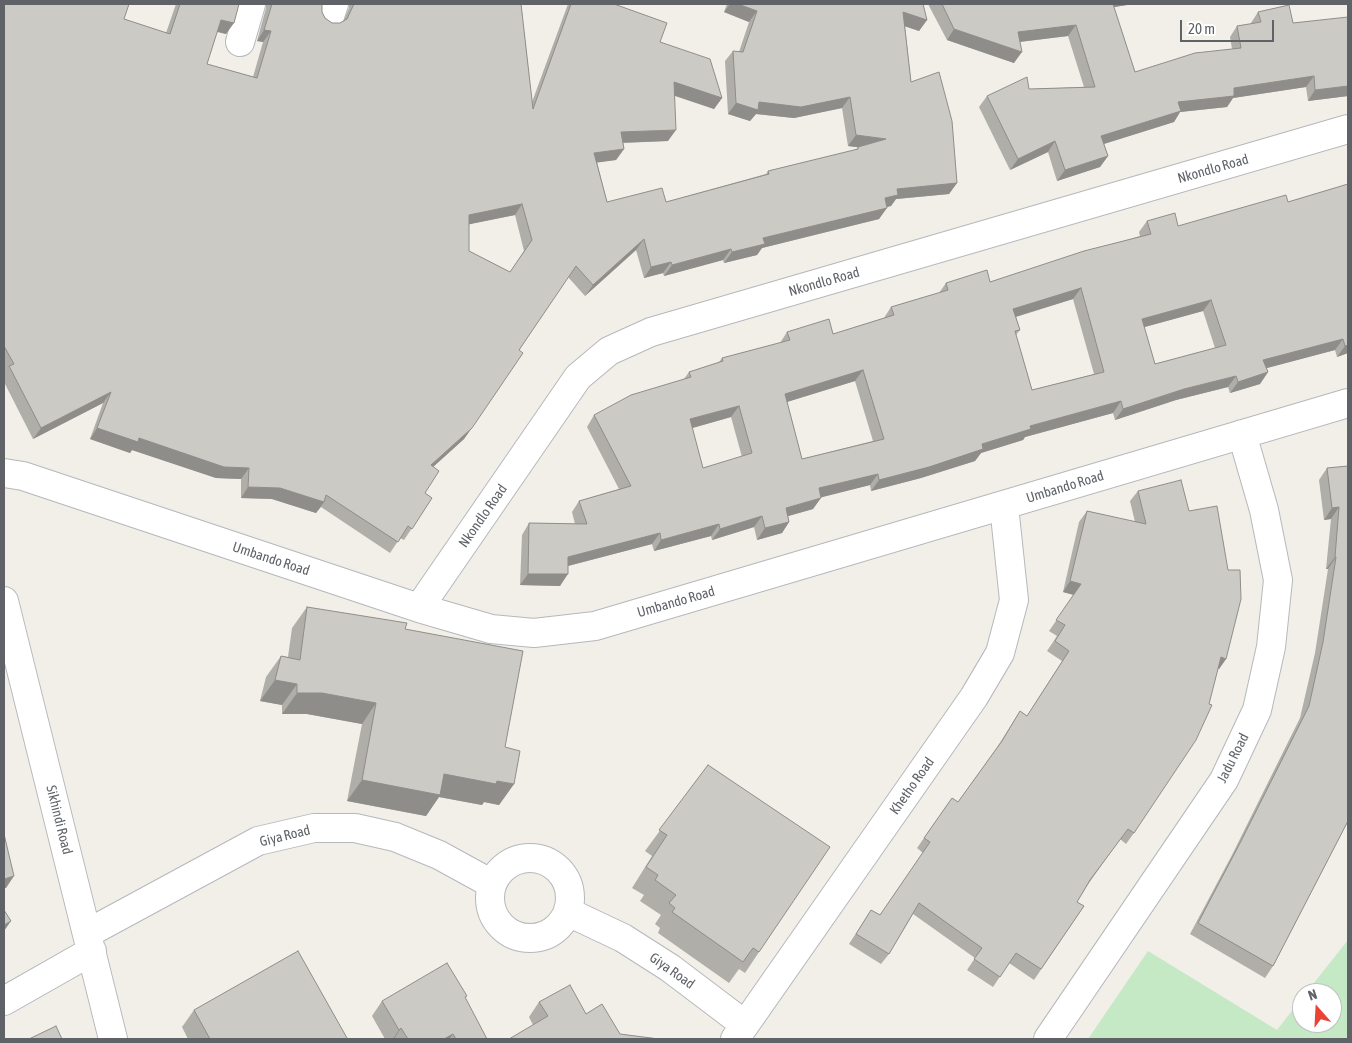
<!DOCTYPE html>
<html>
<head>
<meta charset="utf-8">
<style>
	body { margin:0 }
	#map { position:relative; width:1352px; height:1043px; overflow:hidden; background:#f1efe8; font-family:"Asap Condensed",sans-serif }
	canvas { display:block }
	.frame { position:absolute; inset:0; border:5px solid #5f6368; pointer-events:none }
	.north { position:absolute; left:1292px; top:983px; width:50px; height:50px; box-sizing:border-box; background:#fff; border:1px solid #bfc1c3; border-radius:50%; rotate:341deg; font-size:14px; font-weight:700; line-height:20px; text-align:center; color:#5f6368 }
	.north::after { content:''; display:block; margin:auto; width:18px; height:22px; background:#ea4335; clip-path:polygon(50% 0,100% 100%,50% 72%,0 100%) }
	.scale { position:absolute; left:1180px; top:20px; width:94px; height:22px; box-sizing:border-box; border:2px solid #5f6368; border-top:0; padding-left:6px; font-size:15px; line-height:18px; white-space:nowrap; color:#5f6368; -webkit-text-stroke:4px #fff; paint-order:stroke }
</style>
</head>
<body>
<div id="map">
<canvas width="1352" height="1043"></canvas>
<div class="frame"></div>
<div class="north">N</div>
<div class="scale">20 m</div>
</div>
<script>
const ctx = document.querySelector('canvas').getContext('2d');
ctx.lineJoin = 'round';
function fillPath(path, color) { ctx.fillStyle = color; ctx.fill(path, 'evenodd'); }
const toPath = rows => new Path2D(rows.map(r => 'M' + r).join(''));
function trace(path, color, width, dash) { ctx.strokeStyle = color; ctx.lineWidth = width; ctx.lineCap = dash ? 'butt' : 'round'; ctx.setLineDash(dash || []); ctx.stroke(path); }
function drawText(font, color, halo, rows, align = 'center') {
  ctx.font = font + ' "Asap Condensed",sans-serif'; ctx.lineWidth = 5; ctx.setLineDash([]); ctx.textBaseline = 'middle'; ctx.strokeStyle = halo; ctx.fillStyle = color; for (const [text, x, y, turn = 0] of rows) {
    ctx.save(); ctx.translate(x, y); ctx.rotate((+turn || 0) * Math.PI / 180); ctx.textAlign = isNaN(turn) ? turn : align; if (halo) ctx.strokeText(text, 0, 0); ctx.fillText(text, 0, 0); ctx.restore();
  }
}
const green = toPath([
	[1348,940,1348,1039,1088,1039,1148,951,1277,1030,1302,998,1302,1023,1332,1023,1332,993,1306,993]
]);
const minor = toPath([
	[329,19,334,4],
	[240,42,251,4],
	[4,473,23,476,419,608,491,629,534,633,595,626,1348,403],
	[4,601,113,1039],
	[419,608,578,377,609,351,651,332,1348,129],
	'490 898a40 40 0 1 1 80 0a40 40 0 1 1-80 0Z',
	[568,912,623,938,670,968,744,1024],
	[88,933,258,841,314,828,355,828,395,837,439,855,492,884],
	[4,1001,92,951],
	[735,1039,974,697,1000,653,1014,600,1004,506],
	[1048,1039,1224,780,1257,710,1271,647,1278,580,1264,510,1242,434]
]);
const wall = toPath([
	[4,4,124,19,166,33,176,4,239,4,226,34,217,31,207,64,253,77,263,42,257,41,266,8,266,4,322,4,322,12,325,18,332,23,340,23,343,22,349,8,349,4,521,4,532,102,568,4,614,4,660,42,722,98,714,109,675,95,668,141,623,143,624,149,616,160,597,162,607,202,666,202,766,174,768,171,856,150,858,147,848,146,842,108,794,118,756,114,750,121,728,114,725,61,733,51,739,52,749,22,724,12,727,4,923,4,927,20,919,31,905,26,911,82,957,183,949,194,896,199,891,206,887,207,879,219,762,248,757,255,724,263,723,260,664,276,663,273,644,278,636,250,585,296,568,277,519,350,464,439,433,467,425,493,432,498,404,540,400,538,390,553,321,507,316,513,272,499,241,498,241,479,216,478,132,450,130,453,90,439,103,403,33,439,4,382,4,373,5,372,4,371],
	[515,215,524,251,510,272,469,251,469,224],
	[928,4,1133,4,1114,7,1135,72,1232,49,1230,37,1237,26,1251,24,1251,23,1258,12,1293,23,1348,18,1348,96,1308,101,1306,87,1233,98,1227,107,1180,112,1174,122,1104,144,1108,156,1100,167,1057,181,1048,152,1010,170,979,107,987,96,1029,89,1084,87,1068,36,1020,42,1014,63,947,40],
	[1348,184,1348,353,1337,357,1335,350,1266,368,1268,372,1260,384,1230,393,1228,387,1176,400,1115,420,1113,413,1025,437,1023,440,981,453,975,461,921,478,871,491,870,485,821,497,813,509,788,516,789,522,782,533,757,540,754,527,712,540,711,536,654,551,652,544,568,566,560,586,520,585,522,535,529,523,575,524,572,512,579,501,619,489,587,427,594,415,684,379,689,372,719,362,722,358,780,343,787,332,833,334,884,318,891,307,939,293,946,283,990,282,1140,236,1139,232,1147,221,1178,226,1288,202],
	[1073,299,1094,374,1032,390,1016,335,1020,330,1016,317],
	[1203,311,1215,348,1155,364,1144,327],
	[855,381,873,441,802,459,787,402],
	[731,417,742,457,703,468,692,428],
	[1348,466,1348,821,1273,966,1265,978,1190,934,1232,855,1300,718,1315,653,1328,569,1326,569,1331,519,1324,520,1319,480,1327,468],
	[1138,491,1226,659,1219,669,1218,669,1134,833,1126,844,1120,839,1089,883,1077,902,1084,906,1034,980,1009,963,993,987,967,970,975,958,913,914,889,954,881,964,849,944,871,910,880,915,923,853,917,848,952,798,958,802,996,749,1020,711,1027,716,1062,661,1047,651,1057,636,1049,631,1074,595,1063,592,1079,522,1087,511,1135,522,1130,501],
	[307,607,405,629,505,747,514,784,499,805,484,802,482,805,439,797,426,816,347,801,362,724,307,714,282,714,282,705,260,701,266,677,281,656,288,657,292,628],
	[708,765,759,952,745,973,739,969,729,983,658,933,660,928,655,924,661,915,640,901,644,895,632,888,652,856,645,851],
	[465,998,487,1039,385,1039,372,1016,382,1001],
	[539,1002,586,1014,620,1034,533,1025,529,1017],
	[194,1010,347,1038,346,1039,188,1039,182,1027]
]);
const shadedWall = toPath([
	[730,4,738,4,757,11,749,22,724,12],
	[1107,4,1133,4,1103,9],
	[903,12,927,20,919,31,895,23],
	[221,20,234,23,226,34,213,31],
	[1076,25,1068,36,1010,43,1018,32],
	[954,29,1022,52,1014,63,947,40],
	[264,30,271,31,263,42,257,41],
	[1314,76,1306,87,1233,98,1227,107,1180,112,1174,122,1094,147,1101,136,1178,102,1234,88],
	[674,82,722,98,714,109,666,93],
	[1348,86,1348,96,1308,101,1315,90],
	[850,97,842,108,794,118,756,114,750,121,728,114,736,103,759,102],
	[676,130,668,141,614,143,621,132],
	[856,135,886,139,879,150,848,146],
	[1055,141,1048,152,1010,170,1018,159],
	[624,149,616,160,587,164,594,153],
	[1108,156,1100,167,1057,181,1065,170],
	[957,183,949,194,896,199,891,206,877,209,885,198,897,189],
	[522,204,515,215,461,226,469,215],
	[887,208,879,219,762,248,757,255,724,263,732,252,763,238],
	[644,239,636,250,585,296,593,285],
	[731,249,723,260,664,276,672,265],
	[671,262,663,273,644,278,651,267],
	[1081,288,1073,299,1005,320,1013,309],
	[1211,300,1203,311,1134,330,1142,319],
	[1343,339,1335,350,1256,371,1263,360],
	[1348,345,1348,353,1337,357,1345,346],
	[863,370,855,381,777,405,785,394],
	[1268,372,1260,384,1230,393,1238,382],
	[1236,376,1228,387,1176,400,1115,420,1123,409,1184,389],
	[111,392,103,403,33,439,41,428],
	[1121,401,1113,413,1025,437,1023,440,981,453,975,461,921,478,871,491,879,480,1030,426],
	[739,406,731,417,682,431,690,419],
	[97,428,139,438,249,468,241,479,216,478,132,450,130,453,90,439],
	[472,428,464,439,423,476,431,465],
	[878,474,870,485,811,500,819,488],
	[248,487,280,488,324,502,316,513,272,499,241,498],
	[821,498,813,509,778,519,786,508],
	[1339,507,1331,519,1324,520,1332,508],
	[762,516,754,527,712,540,720,529],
	[789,522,782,533,757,540,765,528],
	[719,524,711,536,654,551,661,540],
	[660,533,652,544,560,568,568,557],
	[1335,557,1336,557,1328,569,1326,569],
	[528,574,568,574,560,586,520,585],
	[1070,581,1081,584,1074,595,1063,592],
	[1221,657,1226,659,1219,669,1213,668],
	[275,680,297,684,282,705,260,701],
	[297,693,322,693,376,703,362,724,307,714,282,714],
	[444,774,514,784,499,805,484,802,482,805,439,797,426,816,347,801,362,780],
	[14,876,6,888,4,888,4,879],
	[11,921,4,931,4,925],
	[401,1028,394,1039,393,1039,399,1030],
	[453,1034,449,1039,444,1039]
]);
const building = toPath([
	[4,4,129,4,124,19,170,34,180,4,239,4,234,23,221,20,207,64,257,78,271,31,264,30,272,4,322,4,322,12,325,18,332,23,340,23,347,19,354,4,521,4,533,109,571,4,614,4,667,23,660,42,710,59,722,98,674,82,676,130,621,132,624,149,594,153,607,202,662,188,666,202,769,174,768,171,858,149,858,147,886,139,856,135,850,97,801,107,759,102,758,110,736,103,733,51,743,52,757,11,738,4,923,4,927,20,903,12,911,82,939,72,952,121,957,183,897,189,898,195,885,198,887,208,763,238,765,244,732,252,731,249,672,265,671,262,651,267,644,239,593,285,576,266,519,350,523,353,472,428,431,465,439,471,425,493,432,498,412,529,408,526,398,542,326,495,324,502,280,488,248,487,249,468,224,467,139,438,138,442,97,428,111,392,41,428,9,366,14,364,4,346,4,4],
	[522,204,532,240,510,272,469,251,469,215,522,204],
	[942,4,1113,4,1135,72,1195,53,1241,48,1237,26,1261,22,1258,12,1289,5,1293,23,1348,17,1348,86,1315,90,1314,76,1234,88,1234,96,1178,102,1181,111,1101,136,1108,156,1065,170,1055,141,1018,159,987,96,1027,77,1029,89,1095,87,1076,25,1018,32,1022,52,954,29,942,4],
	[1348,184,1348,345,1345,346,1343,339,1263,360,1268,372,1238,382,1236,376,1184,389,1123,409,1121,401,1030,426,1031,429,982,444,983,449,929,467,879,480,878,474,819,488,821,498,786,508,789,522,765,528,762,516,720,529,719,524,661,540,660,533,568,557,568,574,528,574,529,523,587,524,579,501,631,486,594,415,631,395,691,377,689,372,723,361,722,358,790,340,787,332,829,319,833,334,894,315,891,307,948,290,946,283,987,270,990,282,1084,251,1151,234,1147,221,1175,213,1178,226,1286,195,1288,202,1348,184],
	[1081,288,1104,372,1032,390,1015,331,1020,330,1013,309,1081,288],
	[1211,300,1226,345,1155,364,1142,319,1211,300],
	[863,370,884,439,802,459,785,394,863,370],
	[739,406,752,453,703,468,690,419,739,406],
	[1348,466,1348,821,1273,966,1198,923,1240,843,1309,706,1323,642,1336,557,1335,557,1339,507,1332,508,1327,468,1348,466],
	[1181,480,1189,511,1217,506,1228,570,1240,570,1241,599,1226,659,1221,657,1209,704,1212,705,1196,740,1134,833,1128,829,1090,880,1077,902,1084,906,1041,969,1016,953,1000,977,974,959,982,948,919,903,889,954,856,934,871,910,880,915,930,842,924,838,952,798,958,802,1002,741,1020,711,1027,716,1069,651,1055,641,1065,625,1056,620,1081,584,1070,581,1087,511,1146,524,1138,491,1181,480],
	[307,607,407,623,405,629,523,651,505,747,520,751,514,784,497,781,496,784,444,774,440,795,362,780,376,703,322,693,297,693,297,684,275,680,281,656,300,660,307,607],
	[708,765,830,847,759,952,753,948,743,962,672,912,675,908,669,903,676,895,655,880,658,875,646,867,667,835,659,830,708,765],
	[4,834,14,876,4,879,4,834],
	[4,910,11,921,4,925,4,910],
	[298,951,347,1038,345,1039,210,1039,194,1010,298,951],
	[447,963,467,996,465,997,487,1039,456,1039,453,1034,444,1039,408,1039,401,1028,399,1030,382,1001,447,963],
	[570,985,586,1014,602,1004,620,1034,659,1039,509,1039,548,1016,539,1002,570,985],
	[56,1026,62,1039,29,1039,56,1026]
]);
const streetNames = [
	["Nkondlo Road",1213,169,-16],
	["Nkondlo Road",824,282,-16],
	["Umbando Road",1065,487,-17],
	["Nkondlo Road",483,516,-55],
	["Umbando Road",271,559,18],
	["Umbando Road",676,602,-16],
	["Jadu Road",1233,758,-63],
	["Khetho Road",912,786,-55],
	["Sikhindi Road",59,820,76],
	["Giya Road",285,836,-14],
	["Giya Road",672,971,35]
];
fillPath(green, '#c5e8c5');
trace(minor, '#b5b8bc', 30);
trace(minor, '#fff', 28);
fillPath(wall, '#afaea9');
fillPath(shadedWall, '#8f8d8a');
fillPath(building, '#cccac5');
trace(building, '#8f8d8a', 1);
drawText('14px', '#5f6368', '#fff', streetNames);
</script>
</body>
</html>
